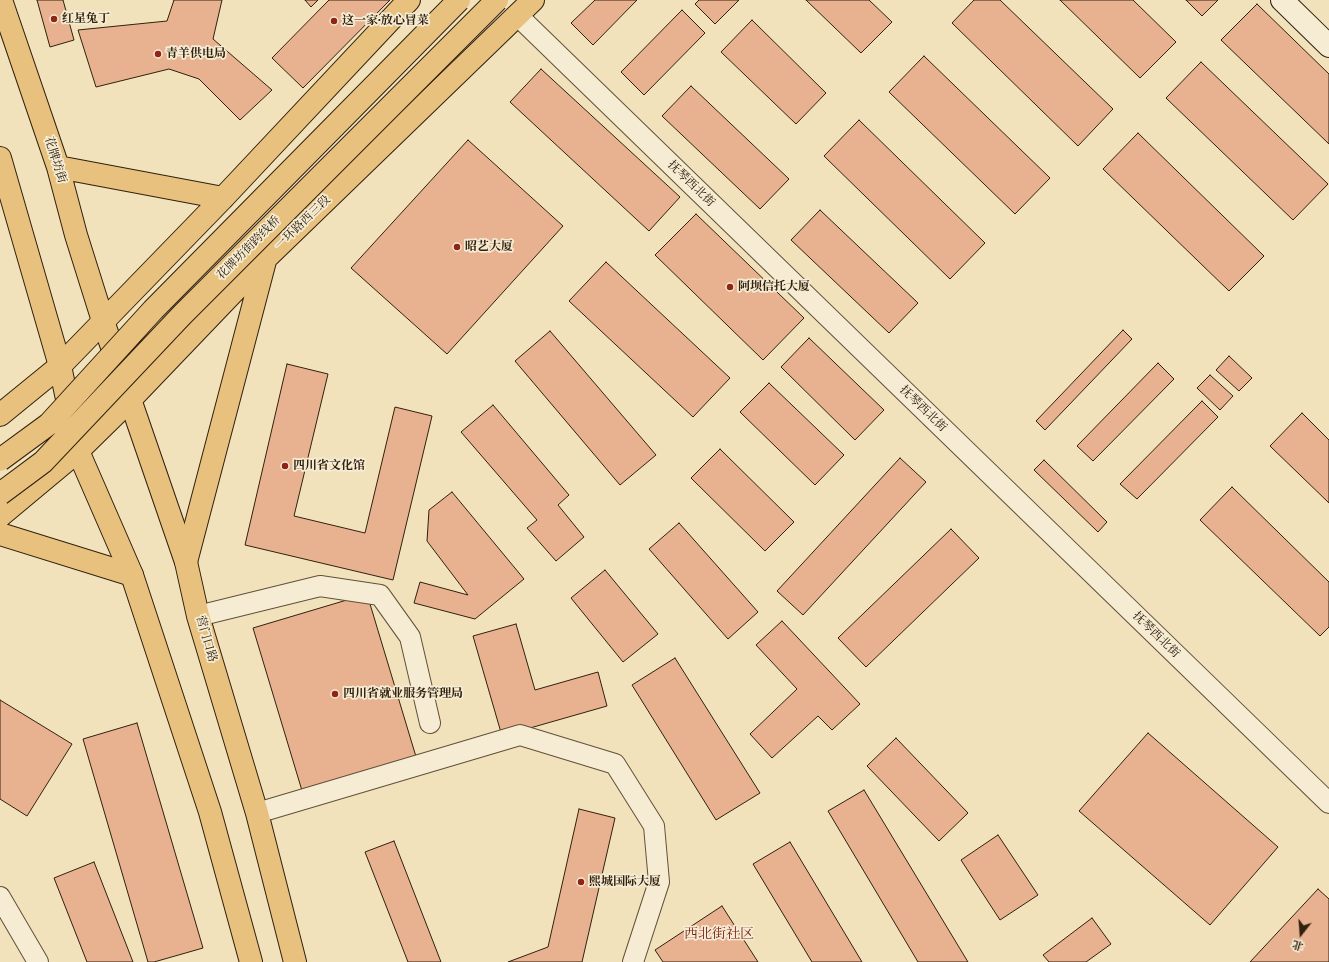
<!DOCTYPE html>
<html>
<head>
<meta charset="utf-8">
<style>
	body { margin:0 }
	#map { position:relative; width:1329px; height:962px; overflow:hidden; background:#f1e2bc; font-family:"Gentium Book Plus","Noto Serif SC",serif }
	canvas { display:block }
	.north { position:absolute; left:1281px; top:914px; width:40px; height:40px; -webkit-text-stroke:3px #f6ecd3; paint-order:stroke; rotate:197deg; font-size:11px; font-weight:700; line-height:16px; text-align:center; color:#30200e }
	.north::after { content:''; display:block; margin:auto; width:14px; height:18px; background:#30200e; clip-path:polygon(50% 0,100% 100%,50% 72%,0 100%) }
</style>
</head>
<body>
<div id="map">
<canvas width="1329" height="962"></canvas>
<div class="north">北</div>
</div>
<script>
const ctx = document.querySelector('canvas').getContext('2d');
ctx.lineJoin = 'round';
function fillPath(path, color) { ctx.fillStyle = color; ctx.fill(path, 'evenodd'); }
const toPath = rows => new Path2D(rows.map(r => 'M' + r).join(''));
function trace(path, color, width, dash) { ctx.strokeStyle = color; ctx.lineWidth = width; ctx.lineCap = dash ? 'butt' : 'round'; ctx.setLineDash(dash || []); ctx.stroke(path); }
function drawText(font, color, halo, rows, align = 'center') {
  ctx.font = font + ' "Gentium Book Plus","Noto Serif SC",serif'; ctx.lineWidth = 3.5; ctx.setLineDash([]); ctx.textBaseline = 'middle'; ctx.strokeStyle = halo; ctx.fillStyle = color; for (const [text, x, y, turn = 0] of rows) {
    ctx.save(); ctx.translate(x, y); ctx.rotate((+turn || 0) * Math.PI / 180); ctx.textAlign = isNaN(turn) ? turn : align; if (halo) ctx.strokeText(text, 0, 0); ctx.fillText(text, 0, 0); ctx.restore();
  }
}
const building = toPath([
	[37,0,63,0,74,40,50,47,37,0],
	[174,0,222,0,213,39,272,90,240,120,199,79,169,69,96,87,78,30,167,21,174,0],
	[305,0,318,0,311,7,305,0],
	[329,0,390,0,303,88,272,58,329,0],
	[595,0,637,0,593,45,571,23,595,0],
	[699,0,739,0,715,24,695,4,699,0],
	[806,0,869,0,892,22,861,53,806,0],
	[974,0,1000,0,1113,109,1078,146,952,23,974,0],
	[1060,0,1133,0,1176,42,1140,78,1060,0],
	[1186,0,1218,0,1202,16,1186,0],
	[1257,4,1329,74,1329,144,1221,40,1257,4],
	[682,10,705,33,644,95,621,72,682,10],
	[752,20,826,93,796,124,721,52,752,20],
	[924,56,1050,178,1015,214,889,92,924,56],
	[1201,62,1328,184,1293,220,1166,98,1201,62],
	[541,69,680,197,649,231,510,102,541,69],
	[691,86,789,179,760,209,662,116,691,86],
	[859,120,985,243,950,279,824,156,859,120],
	[1138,133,1264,256,1229,291,1103,169,1138,133],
	[468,140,563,226,447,354,351,268,468,140],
	[820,210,918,303,889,333,791,240,820,210],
	[696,214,804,318,763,360,655,255,696,214],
	[606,262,730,378,693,417,569,301,606,262],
	[1123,330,1132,339,1045,430,1036,421,1123,330],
	[550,331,656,455,620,485,515,361,550,331],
	[809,338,884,410,855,440,781,367,809,338],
	[1229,356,1252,378,1239,391,1216,370,1229,356],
	[1158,363,1174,379,1093,461,1077,446,1158,363],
	[287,364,328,374,294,516,365,533,395,407,432,416,393,580,245,545,287,364],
	[1210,375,1233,396,1220,410,1197,388,1210,375],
	[769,383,844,455,815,485,740,412,769,383],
	[1202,401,1218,417,1137,499,1120,484,1202,401],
	[493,405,569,495,558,505,584,537,556,561,527,528,537,520,461,432,493,405],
	[1302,413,1329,440,1329,503,1270,446,1302,413],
	[720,449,794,522,765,551,691,478,720,449],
	[900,458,926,482,803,615,777,591,900,458],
	[1044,460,1107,522,1098,532,1034,470,1044,460],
	[1232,487,1329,582,1329,627,1320,636,1200,520,1232,487],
	[452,492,524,579,475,619,414,603,420,582,468,595,427,541,429,510,452,492],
	[679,523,758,612,728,639,649,549,679,523],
	[951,529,979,558,866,667,838,638,951,529],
	[605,570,658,634,623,662,571,598,605,570],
	[367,594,417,760,303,794,253,628,367,594],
	[782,621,860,704,832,730,818,716,772,758,750,734,797,689,756,645,782,621],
	[516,624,535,690,598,672,607,706,502,736,473,636,516,624],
	[675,658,760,793,716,820,632,685,675,658],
	[0,700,72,744,27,816,0,799,0,700],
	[137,723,203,948,154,962,148,962,83,739,137,723],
	[1148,733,1278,847,1210,925,1079,811,1148,733],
	[896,738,968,813,939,841,867,766,896,738],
	[864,790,968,962,918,962,828,811,864,790],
	[579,809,615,818,582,962,508,962,548,947,579,809],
	[998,835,1038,895,1000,920,961,860,998,835],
	[394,841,441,962,408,962,365,852,394,841],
	[790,842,862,962,812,962,753,864,790,842],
	[94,862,133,962,87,962,54,878,94,862],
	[1318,889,1329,899,1329,962,1250,962,1318,889],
	[722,906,758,962,663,962,655,950,722,906],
	[1092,918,1111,944,1086,962,1049,962,1043,955,1092,918]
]);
const street = toPath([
	[518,16,1329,803],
	[198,616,320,586,380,595,410,637,430,723],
	[257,813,520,735,615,764,654,826,659,882,633,962],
	[0,897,38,962]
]);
const secondary = toPath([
	[1282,0,1329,46]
]);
const primary = toPath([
	[1,0,58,167,76,235,103,321],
	[0,158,60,366],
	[58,167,223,198],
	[0,415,60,366,223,198,409,0],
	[0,516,78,451,130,400,265,259,533,0],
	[0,534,132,575],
	[186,562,265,261]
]);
const highway = toPath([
	[103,321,186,562,198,616,257,813,295,962],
	[60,366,78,451,132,575,210,812,251,962]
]);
const primaryBridge = toPath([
	[0,460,49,424,153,310,459,0],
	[0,494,43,462,182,315,497,0]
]);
const markers = [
	[54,19,4,"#8f2418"],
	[334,21,4,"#8f2418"],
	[158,54,4,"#8f2418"],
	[457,247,4,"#8f2418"],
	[730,287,4,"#8f2418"],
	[285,466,4,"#8f2418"],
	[335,694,4,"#8f2418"],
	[581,882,4,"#8f2418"]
];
const poiNames = [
	["红星兔丁",62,19],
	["这一家·放心冒菜",342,21],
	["青羊供电局",166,54],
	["昭艺大厦",465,247],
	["阿坝信托大厦",738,287],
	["四川省文化馆",293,466],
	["四川省就业服务管理局",343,694],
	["熙城国际大厦",589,882]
];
const streetNames = [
	["花牌坊街",55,160,73],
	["抚琴西北街",691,184,44],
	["一环路西三段",303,223,-44],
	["花牌坊街跨线桥",249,248,-45],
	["抚琴西北街",923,409,44],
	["抚琴西北街",1156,635,44],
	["营门口路",206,639,74]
];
const quarterNames = [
	["西北街社区",719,934]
];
fillPath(building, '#e8b291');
trace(building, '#30200e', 1);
trace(street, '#60503a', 22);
trace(secondary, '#30200e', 24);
trace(primary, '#30200e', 24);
trace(highway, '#30200e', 24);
trace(street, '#f6ecd3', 20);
trace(secondary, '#f6ecd3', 22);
trace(primary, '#e8c17e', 22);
trace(highway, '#e8c17e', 22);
trace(primaryBridge, '#30200e', 24, []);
trace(primaryBridge, '#e8c17e', 22);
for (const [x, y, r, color] of markers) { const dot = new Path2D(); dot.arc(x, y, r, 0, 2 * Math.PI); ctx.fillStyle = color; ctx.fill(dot); trace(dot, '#f6ecd3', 1.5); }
drawText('bold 12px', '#30200e', '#f6ecd3', poiNames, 'left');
drawText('12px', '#30200e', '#f6ecd3', streetNames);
drawText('14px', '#7a1f14', '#f6ecd3', quarterNames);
</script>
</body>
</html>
